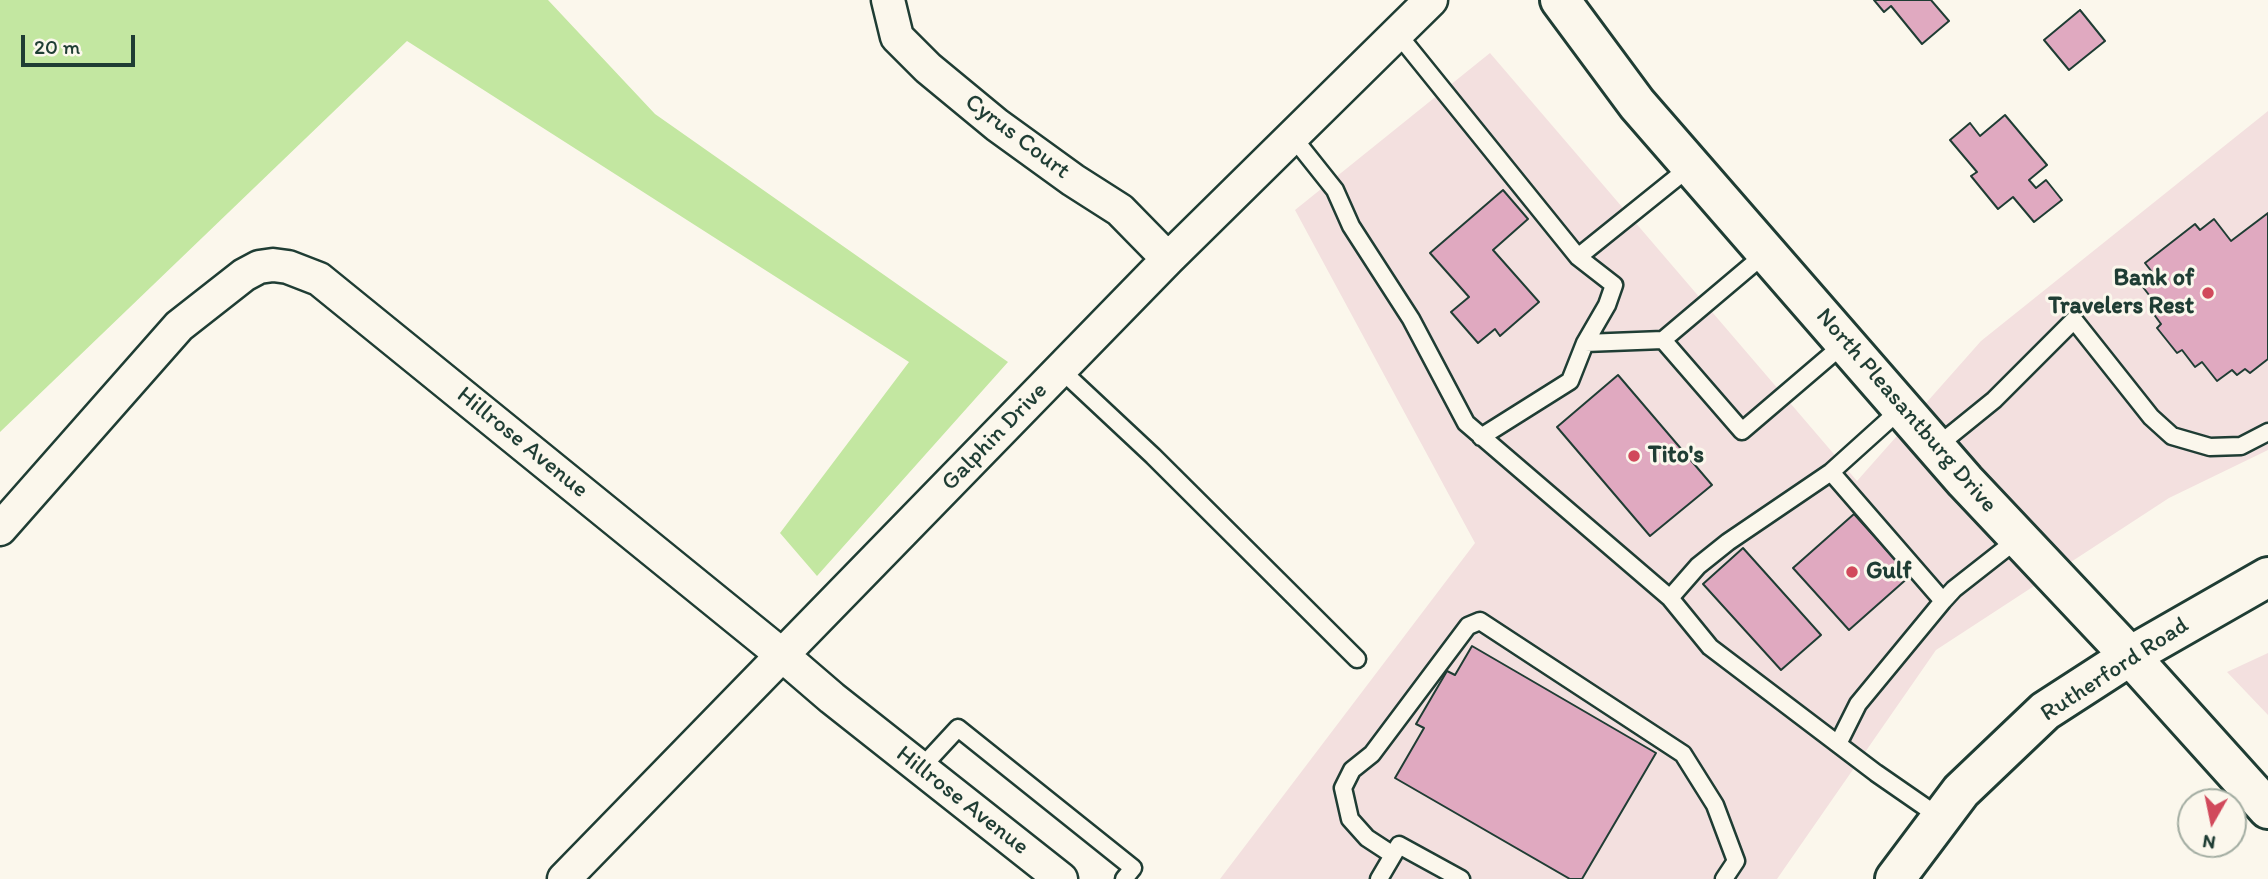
<!DOCTYPE html>
<html>
<head>
<meta charset="utf-8">
<style>
	body { margin:0 }
	#map { position:relative; width:2268px; height:879px; overflow:hidden; background:#fbf7ec; font-family:Itim,sans-serif }
	canvas { display:block }
	.north { position:absolute; left:2177px; top:788px; width:70px; height:70px; box-sizing:border-box; background:#fbf7ec; border:2px solid #a3ada2; border-radius:50%; rotate:189deg; font-size:19px; font-weight:700; line-height:28px; text-align:center; color:#1f3d34 }
	.north::after { content:''; display:block; margin:auto; width:24px; height:32px; background:#d1495b; clip-path:polygon(50% 0,100% 100%,50% 72%,0 100%) }
	.scale { position:absolute; left:21px; top:35px; width:114px; height:32px; box-sizing:border-box; border:4px solid #1f3d34; border-top:0; padding-left:9px; font-size:21px; line-height:24px; white-space:nowrap; color:#1f3d34; -webkit-text-stroke:5px #fbf7ec; paint-order:stroke }
</style>
</head>
<body>
<div id="map">
<canvas width="2268" height="879"></canvas>
<div class="north">N</div>
<div class="scale">20 m</div>
</div>
<script>
const ctx = document.querySelector('canvas').getContext('2d');
ctx.lineJoin = 'round';
function fillPath(path, color) { ctx.fillStyle = color; ctx.fill(path, 'evenodd'); }
const toPath = rows => new Path2D(rows.map(r => 'M' + r).join(''));
function trace(path, color, width, dash) { ctx.strokeStyle = color; ctx.lineWidth = width; ctx.lineCap = dash ? 'butt' : 'round'; ctx.setLineDash(dash || []); ctx.stroke(path); }
function drawText(font, color, halo, rows, align = 'center') {
  ctx.font = font + ' Itim,sans-serif'; ctx.lineWidth = 6; ctx.setLineDash([]); ctx.textBaseline = 'middle'; ctx.strokeStyle = halo; ctx.fillStyle = color; for (const [text, x, y, turn = 0] of rows) {
    ctx.save(); ctx.translate(x, y); ctx.rotate((+turn || 0) * Math.PI / 180); ctx.textAlign = isNaN(turn) ? turn : align; if (halo) ctx.strokeText(text, 0, 0); ctx.fillText(text, 0, 0); ctx.restore();
  }
}
const built = toPath([
	[1490,53,1857,481,1981,341,2268,111,2268,450,2169,498,1936,650,1777,879,1220,879,1475,543,1295,210],
	[2268,653,2268,715,2227,672]
]);
const green = toPath([
	[0,0,548,0,655,114,1008,362,817,576,780,533,909,362,407,41,0,432]
]);
const building = toPath([
	[1874,0,1931,0,1949,21,1922,44,1891,6,1884,12,1874,0],
	[2080,10,2105,41,2069,70,2044,40,2080,10],
	[2005,115,2047,165,2029,180,2036,188,2046,180,2062,200,2034,222,2013,197,1998,209,1971,176,1977,172,1950,140,1970,123,1980,136,2005,115],
	[1503,190,1528,219,1493,250,1539,302,1500,336,1495,329,1478,343,1451,312,1469,297,1430,253,1503,190],
	[2268,213,2268,359,2250,373,2245,369,2237,375,2232,370,2217,381,2202,362,2195,367,2182,350,2177,353,2157,328,2161,324,2150,309,2156,304,2139,282,2152,272,2145,263,2195,224,2200,230,2214,219,2231,241,2268,213],
	[1618,375,1712,485,1650,536,1557,427,1618,375],
	[1854,514,1910,576,1849,630,1793,568,1854,514],
	[1743,548,1821,635,1781,670,1703,584,1743,548],
	[1472,646,1656,753,1582,879,1570,879,1395,778,1424,728,1416,724,1447,671,1455,675,1472,646]
]);
const service = toPath([
	[1397,33,1578,257,1614,285,1607,305,1585,343,1570,381,1481,437],
	[1292,136,1335,190,1351,226,1411,319,1466,423,1670,598],
	[1766,253,1663,340,1742,431,1845,343],
	[1578,257,1691,166],
	[1585,343,1663,340],
	[1060,369,1153,456,1357,659],
	[1902,408,1831,472,1728,542,1698,566,1670,598,1710,647,1876,773,1941,818],
	[1936,447,1994,400,2074,320,2151,417,2172,436,2210,447,2241,446,2268,432],
	[1831,472,1943,601],
	[1838,744,1858,704,1943,601,1954,589,2019,538],
	[921,768,958,728,1133,868,1124,879],
	[1393,855,1367,838,1350,819,1343,788,1352,770,1372,754,1468,626,1480,621,1683,754,1715,805,1736,861,1724,879],
	[1379,879,1399,845,1461,879]
]);
const minor = toPath([
	[888,0,897,37,928,68,997,125,1073,180,1120,210,1168,259],
	[0,529,179,326,244,275,259,267,273,265,288,267,319,279,782,655,832,698,1061,879],
	[564,879,1168,259,1431,0]
]);
const tertiary = toPath([
	[1895,879,1961,791,2045,711,2130,656,2268,577]
]);
const secondary = toPath([
	[1560,0,1637,104,1965,481,2130,656,2268,809]
]);
const markers = [
	[2208,293,7,"#d1495b"],
	[1634,456,7,"#d1495b"],
	[1852,572,7,"#d1495b"]
];
const streetNames = [
	["Cyrus Court",1017,137,37],
	["North Pleasantburg Drive",1906,411,49],
	["Galphin Drive",995,437,-46],
	["Hillrose Avenue",522,443,39],
	["Rutherford Road",2115,670,-33],
	["Hillrose Avenue",962,801,38]
];
const poiNames = [
	["Bank of",2194,279,"right"],
	["Travelers Rest",2194,307,"right"],
	["Tito's",1648,456],
	["Gulf",1866,572]
];
fillPath(built, '#f3e0df');
fillPath(green, '#c3e7a1');
fillPath(building, '#e0a9c0');
trace(building, '#1f3d34', 2);
trace(service, '#1f3d34', 21);
trace(minor, '#1f3d34', 37);
trace(tertiary, '#1f3d34', 44);
trace(secondary, '#1f3d34', 44);
trace(service, '#fbf7ec', 16);
trace(minor, '#fbf7ec', 32);
trace(tertiary, '#fbf7ec', 38);
trace(secondary, '#fbf7ec', 38);
for (const [x, y, r, color] of markers) { const dot = new Path2D(); dot.arc(x, y, r, 0, 2 * Math.PI); ctx.fillStyle = color; ctx.fill(dot); trace(dot, '#fbf7ec', 2.5); }
drawText('24px', '#1f3d34', '#fbf7ec', streetNames);
drawText('bold 24px', '#1f3d34', '#fbf7ec', poiNames, 'left');
</script>
</body>
</html>
